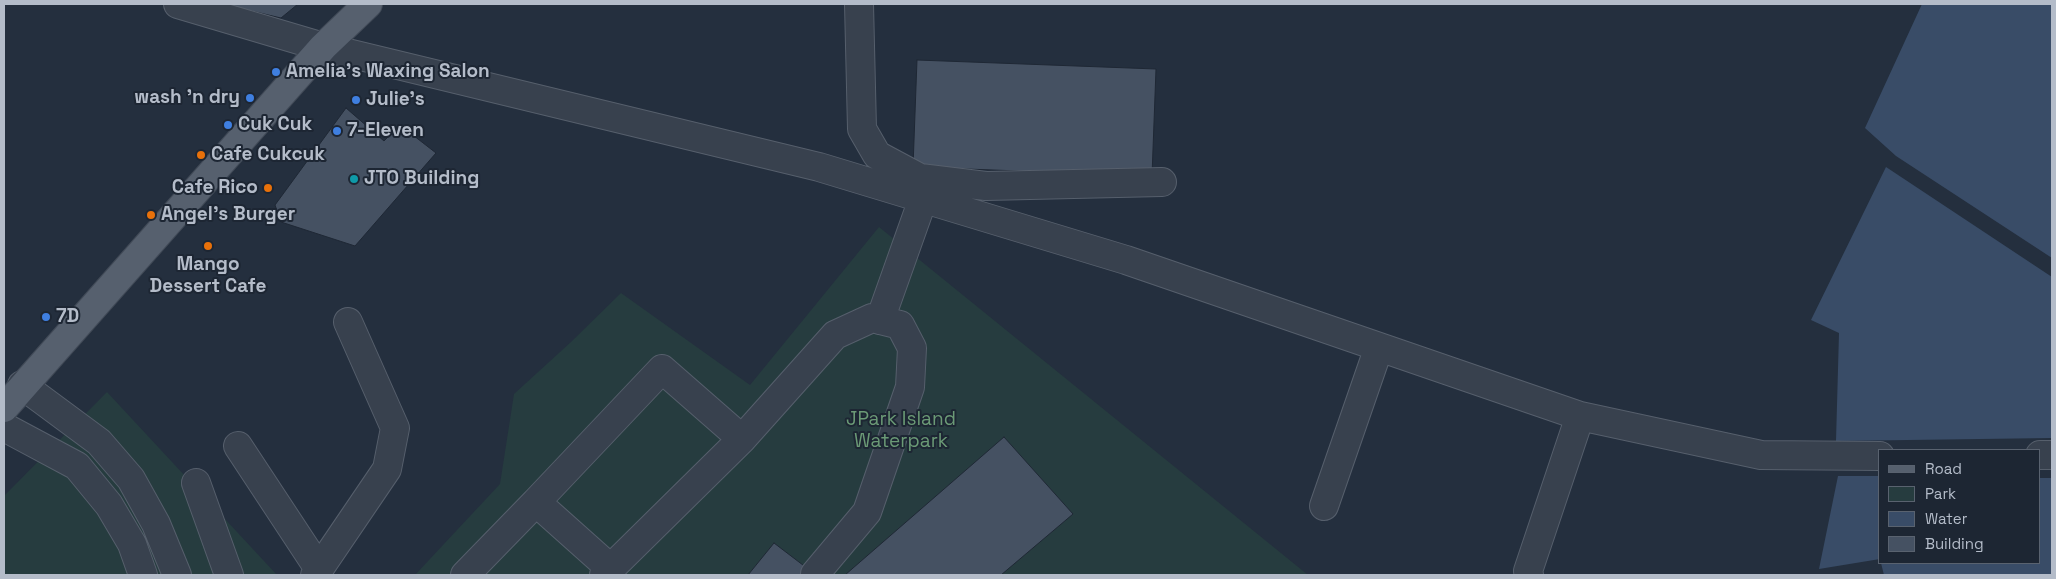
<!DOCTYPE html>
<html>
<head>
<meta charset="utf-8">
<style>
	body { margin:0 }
	#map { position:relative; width:2056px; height:579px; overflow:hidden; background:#242f3e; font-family:"Space Grotesk",sans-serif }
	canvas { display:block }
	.frame { position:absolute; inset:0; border:5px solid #b4bcc9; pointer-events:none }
	.legend { position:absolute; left:1878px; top:449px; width:162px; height:115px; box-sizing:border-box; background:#1d2633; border:1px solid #59626f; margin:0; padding:6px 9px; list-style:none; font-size:15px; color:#b4bcc9 }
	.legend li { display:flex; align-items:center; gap:10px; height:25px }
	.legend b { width:25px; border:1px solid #59626f }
</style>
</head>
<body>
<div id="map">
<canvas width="2056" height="579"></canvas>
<div class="frame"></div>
<ul class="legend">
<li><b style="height:6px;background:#56606e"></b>Road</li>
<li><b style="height:14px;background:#263c3f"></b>Park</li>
<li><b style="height:14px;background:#394c67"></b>Water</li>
<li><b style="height:14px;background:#455162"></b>Building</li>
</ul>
</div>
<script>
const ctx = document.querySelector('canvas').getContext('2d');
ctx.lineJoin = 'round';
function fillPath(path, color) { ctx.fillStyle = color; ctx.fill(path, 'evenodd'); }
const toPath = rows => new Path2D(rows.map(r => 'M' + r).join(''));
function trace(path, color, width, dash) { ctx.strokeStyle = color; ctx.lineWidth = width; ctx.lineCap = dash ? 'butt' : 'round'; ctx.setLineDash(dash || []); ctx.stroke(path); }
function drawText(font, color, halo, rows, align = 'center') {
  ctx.font = font + ' "Space Grotesk",sans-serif'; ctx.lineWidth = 4; ctx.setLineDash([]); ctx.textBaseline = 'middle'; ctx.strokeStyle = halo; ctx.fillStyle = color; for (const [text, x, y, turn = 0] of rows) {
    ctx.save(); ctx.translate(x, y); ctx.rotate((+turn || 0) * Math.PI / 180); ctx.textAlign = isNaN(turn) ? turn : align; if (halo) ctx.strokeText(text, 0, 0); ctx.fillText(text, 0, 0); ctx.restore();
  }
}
const green = toPath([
	[879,227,1308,575,415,575,500,484,514,394,571,342,621,293,750,385],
	[107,392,277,575,4,575,4,496]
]);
const water = toPath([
	[1922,4,2052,4,2052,258,1896,156,1865,128],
	[1886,167,2052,277,2052,438,1836,441,1839,333,1811,320],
	[1838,476,1880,476,1880,559,1819,569],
	[2040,478,2052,478,2052,575,1884,575,1881,563,2040,563]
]);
const building = toPath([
	[222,4,298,4,281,18,222,4],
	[917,60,1156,69,1152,176,913,167,917,60],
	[346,108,384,141,400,125,436,153,355,246,281,222,275,205,346,108],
	[1004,437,1073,514,1001,575,845,575,1004,437],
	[774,543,816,575,748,575,774,543]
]);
const minor = toPath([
	[178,4,323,47,819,167,1126,260,1580,416,1761,455,1880,456],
	[859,4,862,129,877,155,920,178,986,186,1162,182],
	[880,320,923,199],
	[22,385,99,442,131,479,156,524,177,575],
	[4,427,77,466,109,505,132,544,143,575],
	[238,446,319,569],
	[2040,455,2052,455],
	[196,483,229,575],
	[1324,506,1379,347],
	[611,569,536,502,662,369,742,439],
	[315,575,387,469,395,428,348,322],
	[465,575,536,502],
	[604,575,742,439,835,335,872,318,900,325,912,348,910,387,867,512,815,574],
	[1529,575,1528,571,1580,416]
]);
const major = toPath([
	[4,408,323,47,368,4]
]);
const markers = [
	[276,72,5,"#3f7fe0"],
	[250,98,5,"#3f7fe0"],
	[356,100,5,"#3f7fe0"],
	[228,125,5,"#3f7fe0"],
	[337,131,5,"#3f7fe0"],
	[201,155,5,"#e8710a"],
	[354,179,5,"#0f9aa8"],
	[268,188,5,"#e8710a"],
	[151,215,5,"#e8710a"],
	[208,246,5,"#e8710a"],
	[46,317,5,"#3f7fe0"]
];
const poiNames = [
	["Amelia's Waxing Salon",286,72],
	["wash 'n dry",240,98,"right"],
	["Julie's",366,100],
	["Cuk Cuk",238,125],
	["7-Eleven",347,131],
	["Cafe Cukcuk",211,155],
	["JTO Building",364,179],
	["Cafe Rico",258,188,"right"],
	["Angel's Burger",161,215],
	["Mango",208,265,"center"],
	["Dessert Cafe",208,287,"center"],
	["7D",56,317]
];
const parkNames = [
	["JPark Island",901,420],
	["Waterpark",901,442]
];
fillPath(green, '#263c3f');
fillPath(water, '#394c67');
fillPath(building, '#455162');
trace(building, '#1f2835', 1);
trace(minor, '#565f6c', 30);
trace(major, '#414a57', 30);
trace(minor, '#38414e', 28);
trace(major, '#56606e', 28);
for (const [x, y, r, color] of markers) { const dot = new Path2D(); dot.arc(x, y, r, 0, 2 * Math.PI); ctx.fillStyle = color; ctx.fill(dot); trace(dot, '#1d2633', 2); }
drawText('bold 19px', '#b4bcc9', '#1d2633', poiNames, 'left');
drawText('19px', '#6b9a76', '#1d2633', parkNames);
</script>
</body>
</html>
